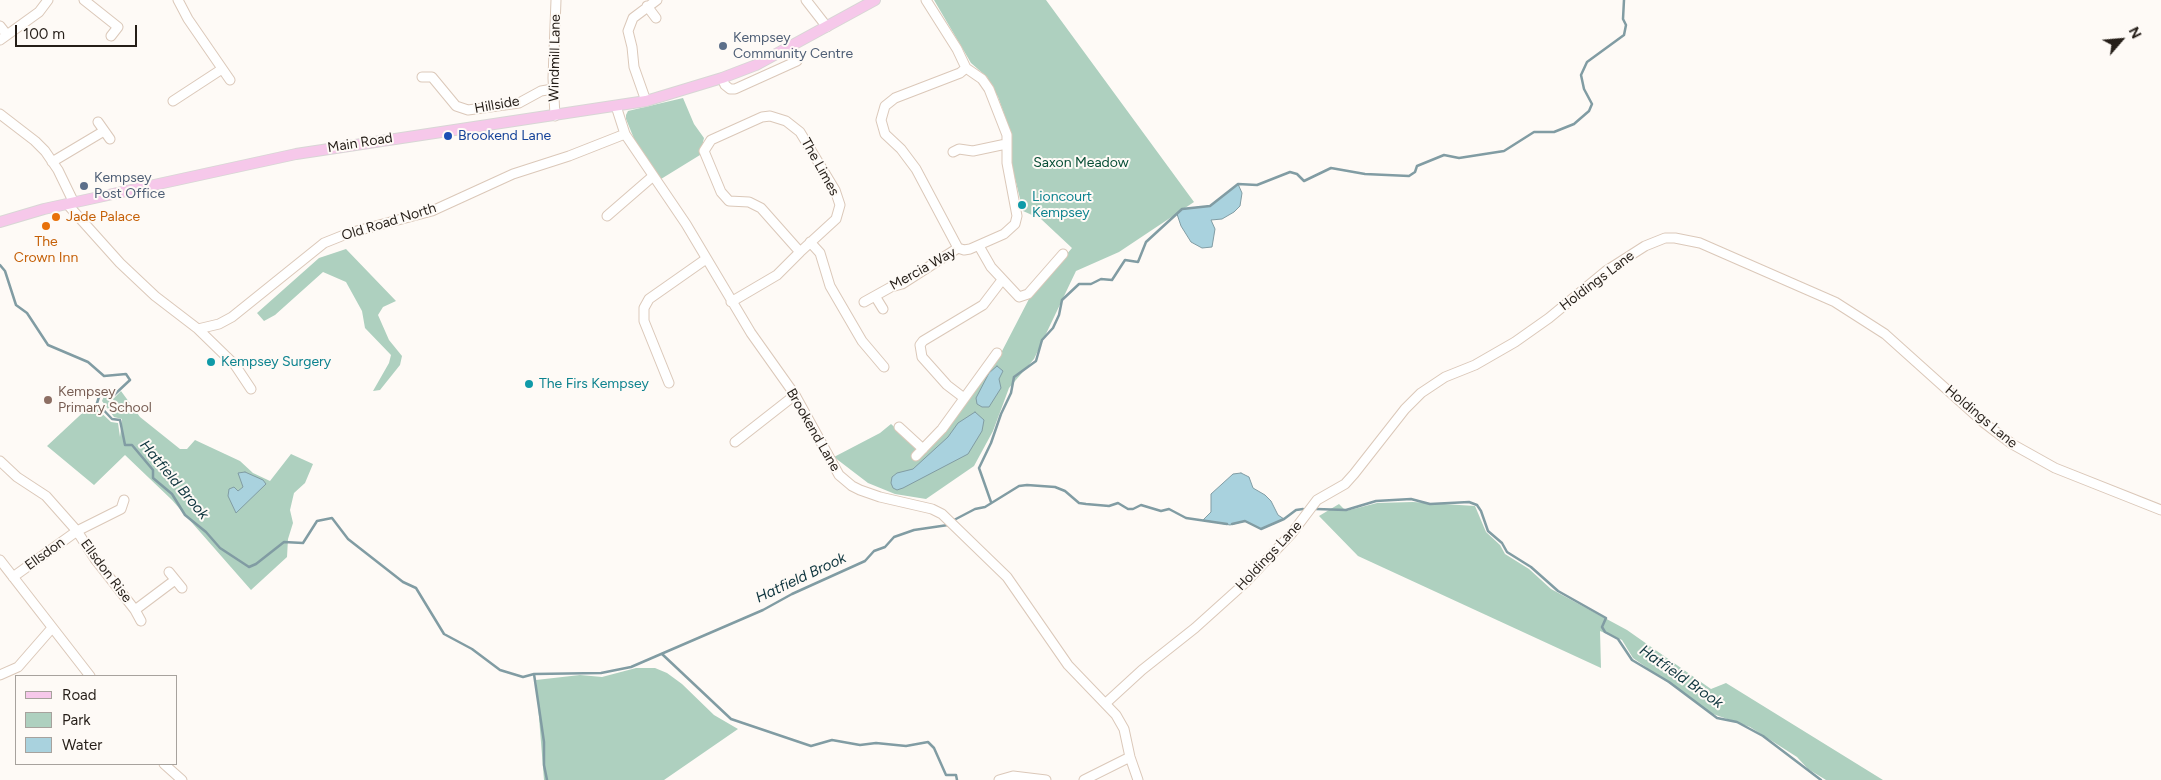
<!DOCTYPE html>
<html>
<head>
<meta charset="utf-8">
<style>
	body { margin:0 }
	#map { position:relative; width:2161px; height:780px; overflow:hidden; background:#fefaf6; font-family:Figtree,sans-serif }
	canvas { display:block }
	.legend { position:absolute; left:15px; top:675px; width:162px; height:90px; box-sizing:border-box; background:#fefaf6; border:1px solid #a7a29d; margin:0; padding:6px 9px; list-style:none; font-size:15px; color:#251e18 }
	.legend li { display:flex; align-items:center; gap:10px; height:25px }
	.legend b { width:25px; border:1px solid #a7a29d }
	.north { position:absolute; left:2096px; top:15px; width:50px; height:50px; -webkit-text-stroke:4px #fefaf6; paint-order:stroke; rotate:63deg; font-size:14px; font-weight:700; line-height:20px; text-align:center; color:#251e18 }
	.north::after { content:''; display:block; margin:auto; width:18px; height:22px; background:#251e18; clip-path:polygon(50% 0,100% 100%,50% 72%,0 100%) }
	.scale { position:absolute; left:15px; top:25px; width:122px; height:22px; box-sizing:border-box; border:2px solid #251e18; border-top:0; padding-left:6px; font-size:15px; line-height:18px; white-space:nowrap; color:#251e18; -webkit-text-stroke:4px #fefaf6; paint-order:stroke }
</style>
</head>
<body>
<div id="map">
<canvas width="2161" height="780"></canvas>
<ul class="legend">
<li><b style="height:6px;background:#f6c8ea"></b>Road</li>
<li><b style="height:14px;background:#aed0bf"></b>Park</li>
<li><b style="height:14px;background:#a9d2de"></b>Water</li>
</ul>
<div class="north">N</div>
<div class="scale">100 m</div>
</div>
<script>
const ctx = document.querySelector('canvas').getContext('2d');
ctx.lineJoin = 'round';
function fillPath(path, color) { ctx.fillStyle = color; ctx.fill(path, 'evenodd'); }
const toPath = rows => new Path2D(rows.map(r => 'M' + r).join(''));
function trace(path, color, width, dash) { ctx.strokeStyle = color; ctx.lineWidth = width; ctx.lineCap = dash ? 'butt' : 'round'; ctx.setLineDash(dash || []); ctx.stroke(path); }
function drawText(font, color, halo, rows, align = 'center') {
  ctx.font = font + ' Figtree,sans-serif'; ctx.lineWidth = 4; ctx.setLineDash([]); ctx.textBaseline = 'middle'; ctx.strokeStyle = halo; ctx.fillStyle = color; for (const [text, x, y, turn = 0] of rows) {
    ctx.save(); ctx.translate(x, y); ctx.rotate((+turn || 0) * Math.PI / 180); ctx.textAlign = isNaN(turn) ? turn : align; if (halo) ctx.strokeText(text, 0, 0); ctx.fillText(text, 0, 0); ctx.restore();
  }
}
const green = toPath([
	[934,0,1046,0,1194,202,1119,252,1076,271,1034,359,1009,388,993,431,974,466,926,499,895,494,868,483,834,457,880,433,891,424,922,452,945,430,976,390,1000,355,1030,297,1072,248,1041,219,1023,211,1011,162,1011,133,998,97,987,77,971,63],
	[683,98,694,124,704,138,700,155,661,179,635,141,626,119,626,115,628,111],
	[346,249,396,301,383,307,378,315,389,340,402,356,400,365,380,390,373,391,389,363,391,355,365,328,362,311,346,282,323,272,275,315,264,321,257,313,319,258],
	[121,391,140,417,180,449,187,449,195,440,240,461,253,473,270,481,291,454,313,464,305,483,294,493,290,510,293,523,288,539,287,557,251,590,172,500,125,455,94,485,47,446,92,404,111,422,118,423,120,437,122,419,114,417,102,401,104,396,114,398],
	[1413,502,1475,506,1486,532,1500,545,1505,554,1529,569,1551,589,1627,630,1711,689,1726,683,1883,780,1826,780,1808,769,1797,757,1750,727,1713,714,1633,658,1622,640,1600,631,1601,668,1358,556,1319,516,1339,504,1346,511,1377,503],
	[636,668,655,668,667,673,682,684,714,715,738,729,664,780,544,780,536,680,580,675,602,677]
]);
const water = toPath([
	[1238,184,1242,193,1240,206,1234,212,1222,219,1211,220,1215,229,1212,247,1202,248,1191,242,1181,226,1177,214,1182,209,1210,206,1238,184],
	[997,366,1003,371,999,379,1001,388,989,407,982,407,977,404,976,398,989,373,997,366],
	[975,412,984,420,982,431,968,454,903,488,897,490,893,488,891,483,892,477,897,473,913,469,948,437,958,423,975,412],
	[245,472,263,480,266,484,236,513,228,496,229,489,234,487,238,491,243,487,238,473,245,472],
	[1241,473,1249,477,1253,488,1265,495,1271,501,1278,515,1284,519,1261,529,1245,521,1230,525,1203,520,1211,512,1211,494,1233,474,1241,473]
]);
const stream = toPath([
	[0,265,5,271,16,305,27,313,48,345,88,362,104,376,126,374,130,380,114,395,100,394,97,403,112,419,120,420,125,445,132,445,153,470,153,478,172,494,185,515,206,532,220,548,249,567,256,564,284,542,303,543,317,521,332,518,348,539,403,582,416,588,444,634,472,649,500,670,523,677,534,674,601,673,631,667,763,610,792,594,865,561,874,551,885,547,894,537,914,530,948,525],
	[991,502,979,468,991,443,1001,414,1011,393,1014,377,1036,361,1042,340,1053,328,1059,315,1062,300,1079,284,1091,284,1101,279,1112,280,1125,260,1138,262,1146,242,1182,209,1210,206,1238,184,1257,185,1290,172,1297,174,1304,181,1331,168,1365,174,1409,176,1415,172,1417,166,1444,155,1459,158,1504,151,1534,132,1554,132,1574,124,1589,111,1592,104,1584,89,1581,75,1587,62,1624,35,1626,25,1623,19,1624,0],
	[1316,509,1346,510,1376,501,1411,499,1430,504,1469,502,1477,505,1481,511,1488,531,1502,543,1507,552,1531,567,1558,591,1606,618,1602,627,1605,632,1618,639,1632,660,1669,682,1717,718,1737,722,1763,736,1821,780],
	[954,520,975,509,985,507,1019,486,1027,485,1055,487,1065,491,1079,503,1086,504,1109,506,1118,503,1128,509,1133,509,1141,505,1161,511,1169,509,1186,518,1227,524],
	[1232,524,1245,521,1261,529,1284,519,1296,510,1303,509],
	[662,654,731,719,811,746,832,740,860,745,876,743,906,746,928,742,934,748,946,775,956,775,957,780],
	[534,674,544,742,544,765,547,780]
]);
const minor = toPath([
	[84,0,118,27,111,36],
	[178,0,188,19,230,80],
	[806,0,827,27],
	[647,6,656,18],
	[0,26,7,35],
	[0,40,39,12,48,0],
	[422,77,432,77,456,106,468,110,519,103,541,91,553,89],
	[722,78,725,85,730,89,735,89,797,61],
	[173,101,222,69],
	[646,101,634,67,632,47,628,31,633,18,657,0],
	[616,106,625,134,686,224,751,333,795,395,839,475,852,486,860,490,880,497,932,509,942,514,1007,577,1068,665,1116,715,1124,729,1130,757,1138,780],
	[0,114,35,141,45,151,58,170,74,203],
	[555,116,553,78,556,0],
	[98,122,110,139],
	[953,152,959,149,973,151,1006,144],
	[52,162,104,131],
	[68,205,120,263,155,296,198,329,219,324,232,317,324,243,349,233,432,211,513,174,569,156,625,134],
	[607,216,652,177],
	[810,242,820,253,830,286,862,341,884,367],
	[979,246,991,267,1019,297,1028,294,1063,254],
	[958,248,916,169,901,149,885,134,881,120,885,106,895,98,960,73,966,68],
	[875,296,883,309],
	[731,302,777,275,800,252,761,208,749,202,729,201,721,192,704,151,711,140,762,117,770,116,786,121,800,132,835,190,840,205,836,219,800,252],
	[864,302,891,287,902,284,958,248,964,250,970,249,1004,234,1015,224,1017,216,1007,163,1007,135,989,89,982,79,966,68,957,49,926,0],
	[198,329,235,365,251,389],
	[669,383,644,321,644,308,649,299,706,259],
	[964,398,947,385,922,357,920,345,923,341,983,305,1002,280],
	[899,427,923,449],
	[735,442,795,395],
	[916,456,942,429,997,353],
	[0,461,17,477,46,496,77,531,13,577],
	[124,500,121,509,77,531,95,559,135,610,175,580],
	[0,560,90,676],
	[169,572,182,588],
	[135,610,141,621],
	[0,675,18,667,52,628],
	[1106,703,1142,670,1195,628,1245,583,1292,533,1317,500,1345,484,1354,474,1405,409,1421,393,1445,377,1475,365,1515,342,1549,318,1606,271,1645,246,1665,238,1675,238,1700,243,1835,302,1885,334,1983,422,2012,444,2055,468,2161,510],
	[164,764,182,780],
	[999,780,1013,776,1046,780],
	[1084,780,1130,757]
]);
const major = toPath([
	[0,222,44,209,296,154,646,101,722,78,756,65,875,0]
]);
const markers = [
	[723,46,5,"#5c6f8a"],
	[448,136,5,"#1a4fb4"],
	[84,186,5,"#5c6f8a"],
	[1022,205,5,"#0f9aa8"],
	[56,217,5,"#e8710a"],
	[46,226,5,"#e8710a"],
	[211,362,5,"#0f9aa8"],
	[529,384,5,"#0f9aa8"],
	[48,400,5,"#8d6e63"]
];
const serviceNames = [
	["Kempsey",733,38],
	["Community Centre",733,54],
	["Kempsey",94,178],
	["Post Office",94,194]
];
const streetNames = [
	["Windmill Lane",555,58,-89],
	["Hillside",497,105,-10],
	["Main Road",360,143,-9],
	["The Limes",820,167,61],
	["Old Road North",389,222,-17],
	["Mercia Way",923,269,-29],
	["Holdings Lane",1597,281,-37],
	["Holdings Lane",1981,417,40],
	["Brookend Lane",813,430,60],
	["Ellsdon",45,554,-36],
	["Holdings Lane",1269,556,-47],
	["Ellsdon Rise",106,571,53]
];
const transitNames = [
	["Brookend Lane",458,136]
];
const parkNames = [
	["Saxon Meadow",1081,163]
];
const cultureNames = [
	["Lioncourt",1032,197],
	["Kempsey",1032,213],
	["Kempsey Surgery",221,362],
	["The Firs Kempsey",539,384]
];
const foodNames = [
	["Jade Palace",66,217],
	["The",46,242,"center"],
	["Crown Inn",46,258,"center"]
];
const educationNames = [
	["Kempsey",58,392],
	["Primary School",58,408]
];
const waterNames = [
	["Hatfield Brook",174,480,50],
	["Hatfield Brook",801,578,-25],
	["Hatfield Brook",1681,677,35]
];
fillPath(green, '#aed0bf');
fillPath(water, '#a9d2de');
trace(water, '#819ca3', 1);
trace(stream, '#819ca3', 2.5);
trace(minor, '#dbc8b9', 11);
trace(major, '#d8d6d5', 12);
trace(minor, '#fff', 9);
trace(major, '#f6c8ea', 10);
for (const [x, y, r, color] of markers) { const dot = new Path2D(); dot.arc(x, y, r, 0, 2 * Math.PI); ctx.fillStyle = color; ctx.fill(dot); trace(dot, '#fefaf6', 2); }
drawText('14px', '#4e5e75', '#fefaf6', serviceNames, 'left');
drawText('14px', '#251e18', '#fefaf6', streetNames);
drawText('14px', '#164399', '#fefaf6', transitNames, 'left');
drawText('14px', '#084e36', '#fefaf6', parkNames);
drawText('14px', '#0d838f', '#fefaf6', cultureNames, 'left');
drawText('14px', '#c56008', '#fefaf6', foodNames, 'left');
drawText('14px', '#785e54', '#fefaf6', educationNames, 'left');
drawText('italic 15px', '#0e353e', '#fefaf6', waterNames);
</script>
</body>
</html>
